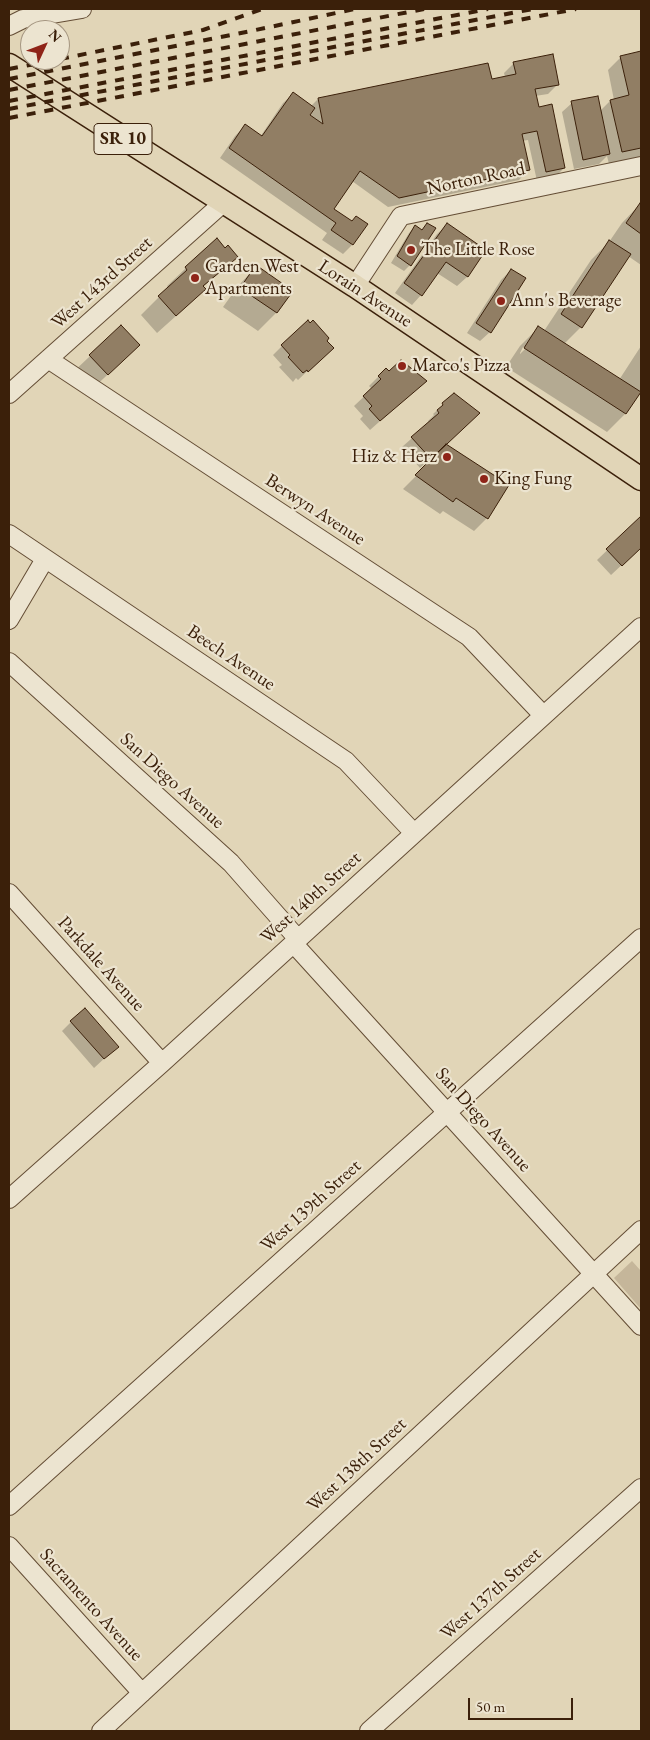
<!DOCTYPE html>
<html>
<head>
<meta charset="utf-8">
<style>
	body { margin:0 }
	#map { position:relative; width:650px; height:1740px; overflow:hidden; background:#e1d5b7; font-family:"EB Garamond",serif }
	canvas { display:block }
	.frame { position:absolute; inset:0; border:10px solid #3b200a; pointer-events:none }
	.north { position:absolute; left:20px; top:20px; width:50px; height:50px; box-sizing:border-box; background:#ece4d0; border:1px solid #a59681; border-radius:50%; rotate:47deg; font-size:14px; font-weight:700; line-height:20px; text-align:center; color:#3b200a }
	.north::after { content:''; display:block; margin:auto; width:18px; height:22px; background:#8f2418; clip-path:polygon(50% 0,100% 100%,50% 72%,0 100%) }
	.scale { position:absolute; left:468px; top:1698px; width:105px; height:22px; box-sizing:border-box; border:2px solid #3b200a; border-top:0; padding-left:6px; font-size:15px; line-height:18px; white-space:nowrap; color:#3b200a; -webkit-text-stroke:4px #ece4d0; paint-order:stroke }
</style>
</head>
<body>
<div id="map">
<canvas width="650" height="1740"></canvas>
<div class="frame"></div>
<div class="north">N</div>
<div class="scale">50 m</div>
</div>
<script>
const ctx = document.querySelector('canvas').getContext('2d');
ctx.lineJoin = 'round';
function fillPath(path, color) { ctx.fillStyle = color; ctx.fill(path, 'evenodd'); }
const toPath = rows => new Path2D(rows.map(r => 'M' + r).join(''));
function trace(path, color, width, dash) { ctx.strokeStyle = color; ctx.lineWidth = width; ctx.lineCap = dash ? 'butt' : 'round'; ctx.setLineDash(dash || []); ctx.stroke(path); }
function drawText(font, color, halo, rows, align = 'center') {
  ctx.font = font + ' "EB Garamond",serif'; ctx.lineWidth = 4.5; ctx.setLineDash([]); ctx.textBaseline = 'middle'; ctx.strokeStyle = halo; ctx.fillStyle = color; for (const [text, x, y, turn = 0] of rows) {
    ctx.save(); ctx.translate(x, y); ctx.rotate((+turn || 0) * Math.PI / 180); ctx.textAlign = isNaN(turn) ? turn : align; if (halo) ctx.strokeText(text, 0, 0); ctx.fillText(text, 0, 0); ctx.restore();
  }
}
const green = toPath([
	[632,1261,641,1271,641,1309,614,1278]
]);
const shadow = toPath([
	[641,52,641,157,609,164,607,156,599,164,574,169,562,112,572,103,600,111,610,101,614,100,608,70,621,57],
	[514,63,558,84,548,94,535,96,538,109,564,168,554,178,537,181,528,140,522,141,528,170,519,180,388,207,352,181,332,209,352,245,343,254,322,240,327,233,220,158,235,136,245,126,260,137,283,103,293,94,311,106,318,99,487,64,491,80,505,77,504,73],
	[640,204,641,265,628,256,581,327,564,344,619,380,641,346,641,391,625,414,607,432,506,367,520,346,538,328,544,331,591,260,609,242,622,223],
	[523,347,527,347,520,354,520,353],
	[427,224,410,265,404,271,391,263,409,233,415,227,421,231],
	[447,225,484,250,467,277,457,286,437,273,421,295,412,305,395,293,437,234],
	[217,240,225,249,236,257,203,287,204,289,186,307,157,333,141,315,168,288,167,286,186,268],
	[256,267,291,291,276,313,258,331,223,307,238,286],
	[511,270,490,332,480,341,467,333,501,280],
	[121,327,120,363,88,393,71,374],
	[282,346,322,357,298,380,296,378,293,382,279,367,282,365,273,355],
	[386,369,415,390,370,430,360,419,363,416,354,406,372,389,369,386],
	[454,395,445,445,487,518,474,531,443,511,440,514,403,489,436,456,435,454,420,468,402,447,429,423,428,421,434,415,433,414],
	[641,518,641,547,611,575,597,560],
	[71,1022,107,1056,94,1068,62,1031]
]);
const building = toPath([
	[641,51,641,148,622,152,610,100,629,95,620,56,641,51],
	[553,54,559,85,535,89,539,107,552,104,565,168,546,172,537,131,522,134,530,170,399,198,360,171,334,209,352,221,356,216,368,224,353,245,331,230,336,223,229,148,245,124,262,136,293,92,315,108,310,115,323,124,318,98,488,63,492,79,516,74,513,62,553,54],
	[598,96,610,154,583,160,571,101,598,96],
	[640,203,641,203,641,234,626,223,640,203],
	[427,223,436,228,411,266,397,256,415,225,422,230,427,223],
	[447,223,486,250,468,277,446,262,422,296,404,283,447,223],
	[217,238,225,248,228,245,238,257,203,286,206,289,176,316,158,296,187,270,185,267,217,238],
	[609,240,631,254,582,328,561,314,609,240],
	[256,265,293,291,277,313,240,288,256,265],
	[511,269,526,278,491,333,476,323,511,269],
	[308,320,310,323,313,320,329,338,327,341,334,348,308,372,307,370,303,373,288,357,290,355,281,345,308,320],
	[121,325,140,345,108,375,89,355,121,325],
	[538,326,641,392,626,414,524,348,538,326],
	[401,360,427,381,380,421,369,409,372,406,363,396,381,379,378,376,386,368,389,371,401,360],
	[454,393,480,413,431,459,411,437,439,413,437,410,443,405,442,403,454,393],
	[446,444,509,485,488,519,456,498,453,502,415,475,446,444],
	[641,516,641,548,622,566,606,549,641,516],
	[85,1008,119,1047,104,1059,70,1021,85,1008]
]);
const minor = toPath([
	[9,26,23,19,82,9],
	[355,286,401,216,641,166],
	[48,359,469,637,543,715],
	[9,394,223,203],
	[9,534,346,761,414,833],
	[9,620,45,559],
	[9,662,231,863,298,939],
	[9,893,162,1063],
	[293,943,641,1326],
	[9,1199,162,1063,641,627],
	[9,1506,641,938],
	[9,1546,142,1693],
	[101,1731,641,1230],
	[369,1731,641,1488]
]);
const major = toPath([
	[9,65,355,286,641,479]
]);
const rail = toPath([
	[60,59,203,30,262,9],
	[9,69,56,60],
	[9,79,251,31,355,9],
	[9,90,424,9],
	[9,101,488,9],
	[9,109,533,9],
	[9,118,576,9]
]);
const markers = [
	[411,250,5,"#8f2418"],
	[195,278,5,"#8f2418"],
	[501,301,5,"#8f2418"],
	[402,366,5,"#8f2418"],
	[447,457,5,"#8f2418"],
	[484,479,5,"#8f2418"]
];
const shields = [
	[123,139,58]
];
const shieldNames = [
	["SR 10",123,139]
];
const streetNames = [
	["Norton Road",476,179,-12],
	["West 143rd Street",102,283,-42],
	["Lorain Avenue",365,294,33],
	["Berwyn Avenue",315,510,33],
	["Beech Avenue",231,658,34],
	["San Diego Avenue",172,781,42],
	["West 140th Street",311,898,-42],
	["Parkdale Avenue",101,964,48],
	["San Diego Avenue",483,1120,48],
	["West 139th Street",311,1206,-42],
	["West 138th Street",357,1465,-43],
	["West 137th Street",491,1594,-42],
	["Sacramento Avenue",91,1605,48]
];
const poiNames = [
	["The Little Rose",421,250],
	["Garden West",205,267],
	["Apartments",205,289],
	["Ann's Beverage",511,301],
	["Marco's Pizza",412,366],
	["Hiz & Herz",437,457,"right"],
	["King Fung",494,479]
];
fillPath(green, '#c5b69a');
fillPath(shadow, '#0003');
fillPath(building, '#917e64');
trace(building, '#3b200a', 1);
trace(minor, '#644d35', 20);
trace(major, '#3b200a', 25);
trace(minor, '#ece4d0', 18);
trace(major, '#e1d5b7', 22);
trace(rail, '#3b200a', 4, [9, 9]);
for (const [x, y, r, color] of markers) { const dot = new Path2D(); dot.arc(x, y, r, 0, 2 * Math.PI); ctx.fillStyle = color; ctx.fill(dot); trace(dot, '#ece4d0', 2); }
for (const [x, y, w] of shields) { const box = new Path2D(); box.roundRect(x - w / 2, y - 15.5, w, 31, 4); ctx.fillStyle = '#ece4d0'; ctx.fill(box); trace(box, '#3b200a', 1); }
drawText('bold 18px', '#3b200a', null, shieldNames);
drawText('19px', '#3b200a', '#ece4d0', streetNames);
drawText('19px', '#3b200a', '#ece4d0', poiNames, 'left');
</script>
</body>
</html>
